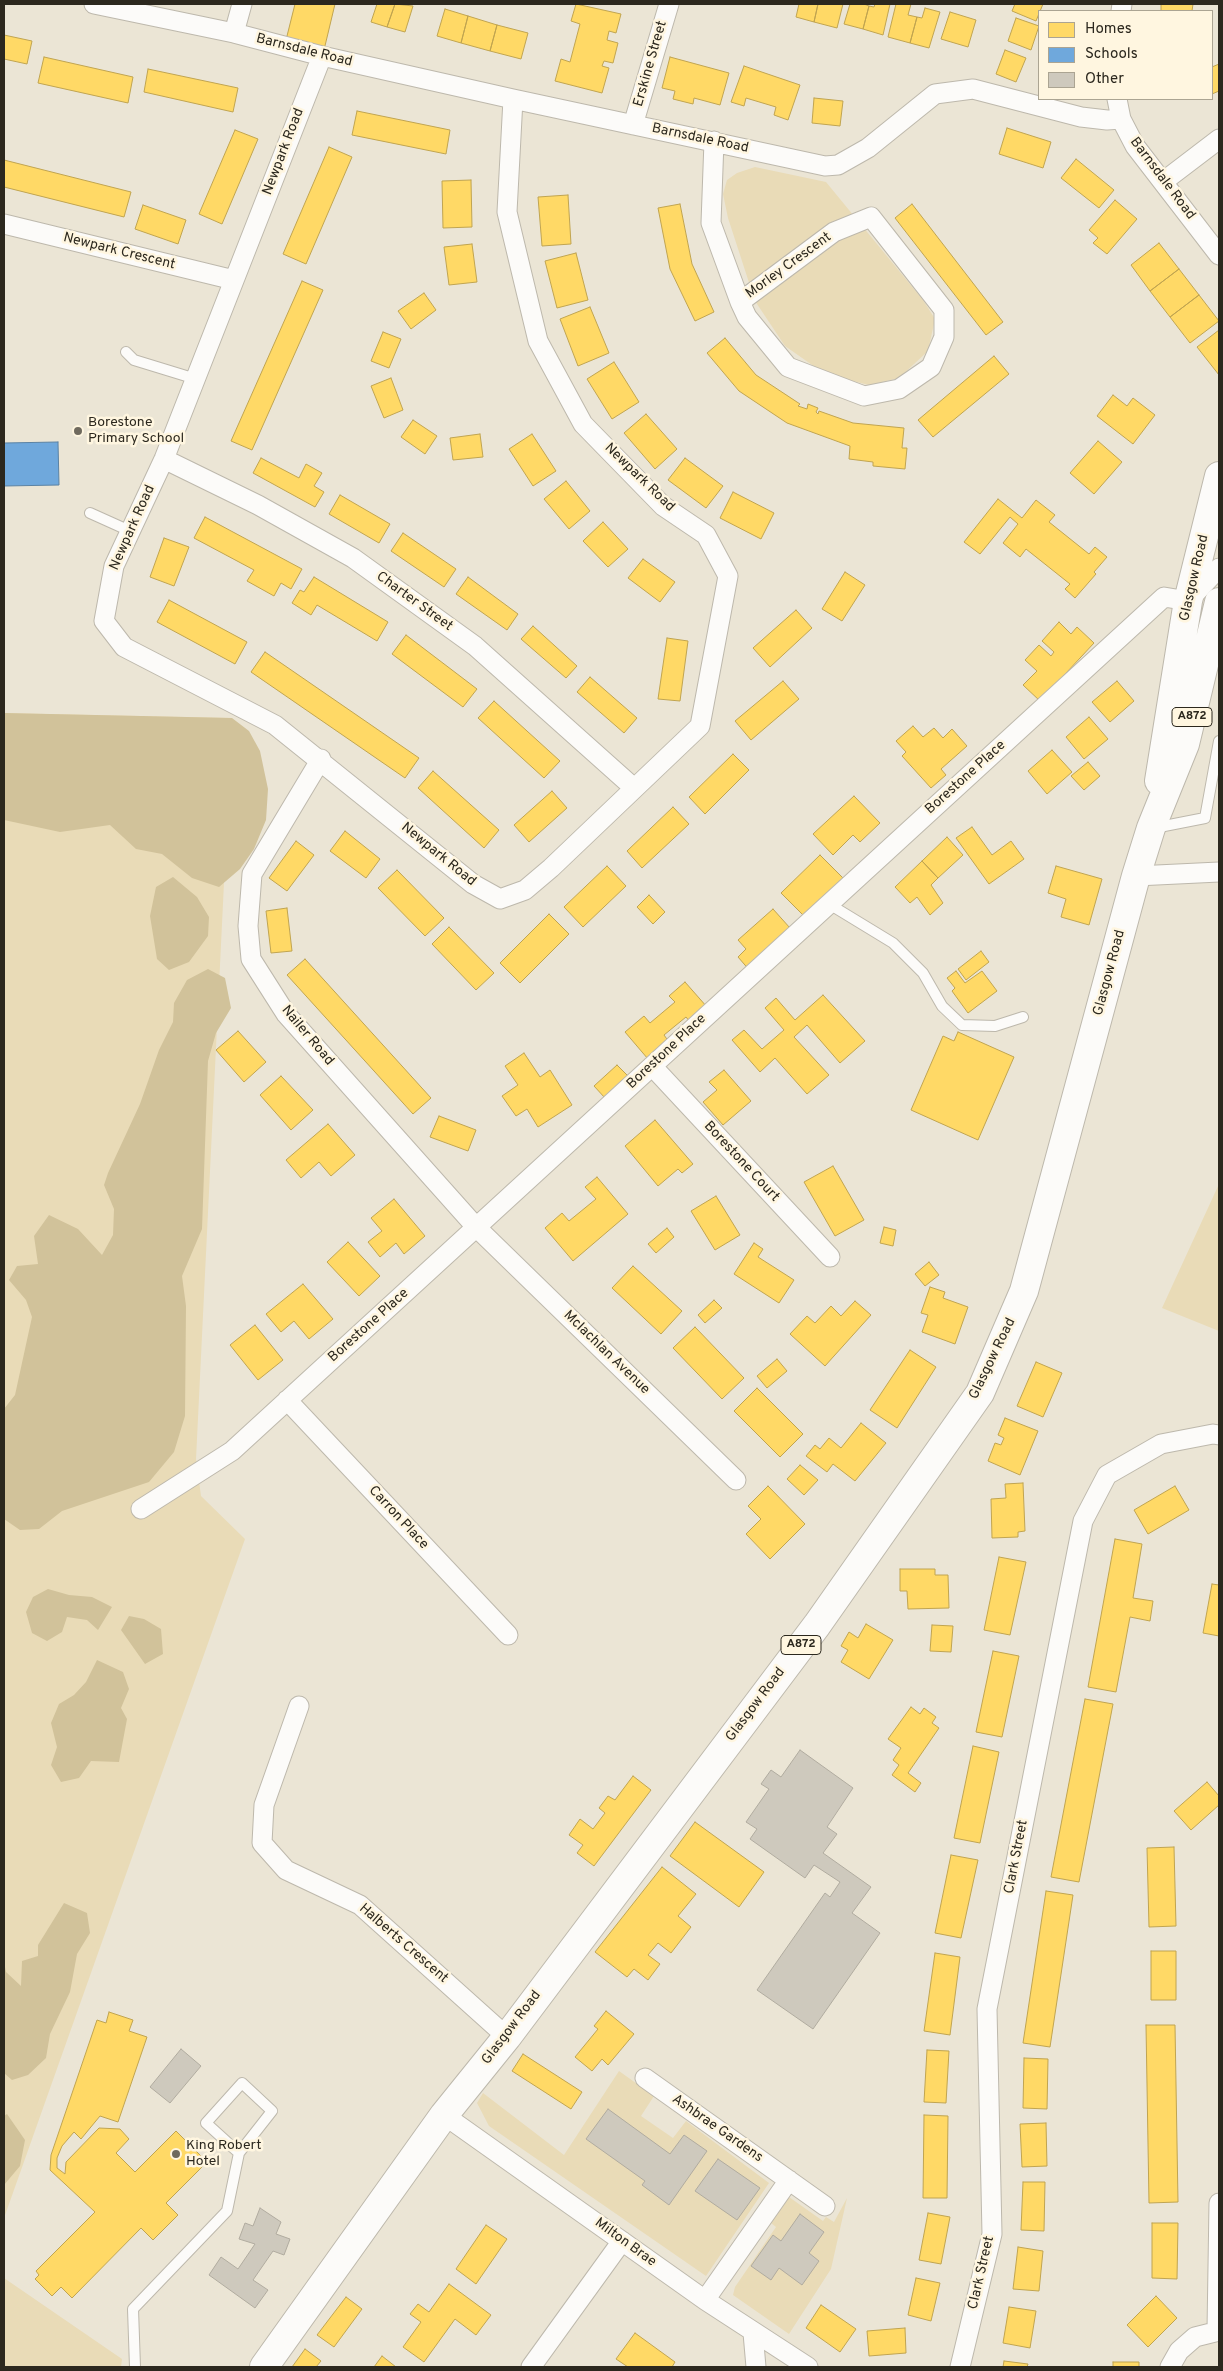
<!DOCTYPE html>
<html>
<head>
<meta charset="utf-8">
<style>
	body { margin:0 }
	#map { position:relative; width:1223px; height:2371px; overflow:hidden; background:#ebe5d5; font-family:Overpass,sans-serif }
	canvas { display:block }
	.frame { position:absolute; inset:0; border:5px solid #2c281e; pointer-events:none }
	.legend { position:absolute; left:1038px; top:10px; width:175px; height:90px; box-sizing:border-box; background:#fff6e0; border:1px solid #aba492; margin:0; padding:6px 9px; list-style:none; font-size:15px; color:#2c281e }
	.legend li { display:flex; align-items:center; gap:10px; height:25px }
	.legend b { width:25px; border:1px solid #aba492 }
</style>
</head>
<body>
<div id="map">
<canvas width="1223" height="2371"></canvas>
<div class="frame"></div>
<ul class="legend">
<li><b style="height:14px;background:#ffd966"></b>Homes</li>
<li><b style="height:14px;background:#6fa8dc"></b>Schools</li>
<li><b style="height:14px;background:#cec9bd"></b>Other</li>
</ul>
</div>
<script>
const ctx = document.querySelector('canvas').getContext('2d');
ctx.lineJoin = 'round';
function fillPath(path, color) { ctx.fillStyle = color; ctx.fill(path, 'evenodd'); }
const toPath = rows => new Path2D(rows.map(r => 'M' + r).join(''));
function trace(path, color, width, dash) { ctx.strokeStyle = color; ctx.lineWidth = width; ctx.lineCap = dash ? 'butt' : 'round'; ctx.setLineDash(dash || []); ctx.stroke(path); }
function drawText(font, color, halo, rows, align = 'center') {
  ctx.font = font + ' Overpass,sans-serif'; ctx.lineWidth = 5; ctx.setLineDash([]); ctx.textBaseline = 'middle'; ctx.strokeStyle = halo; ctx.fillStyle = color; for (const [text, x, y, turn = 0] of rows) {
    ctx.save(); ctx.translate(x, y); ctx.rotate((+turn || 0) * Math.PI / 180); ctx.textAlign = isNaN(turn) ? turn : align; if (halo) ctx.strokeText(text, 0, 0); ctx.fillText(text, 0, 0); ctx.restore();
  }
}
const green = toPath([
	[755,167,826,182,923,300,935,319,928,351,899,378,869,385,825,374,785,346,755,301,728,218,723,194,727,180,737,173],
	[4,713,232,718,196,1459,201,1496,245,1539,4,2218],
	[1219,1184,1219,1331,1162,1308],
	[619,2071,654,2096,641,2116,673,2138,686,2121,769,2183,706,2276,489,2126,477,2103,483,2093,564,2155],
	[789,2197,823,2221,826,2217,834,2222,847,2198,831,2269,789,2334,733,2295,735,2287,776,2227,771,2223],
	[4,2278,122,2359,121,2367,4,2367]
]);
const forest = toPath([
	[4,713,232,718,249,731,260,751,268,789,266,820,254,849,240,869,219,887,192,878,162,854,136,849,110,825,60,832,4,820],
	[173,877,197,897,209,917,208,936,189,962,169,970,157,959,150,916,156,887],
	[208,969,225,978,231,1008,216,1033,208,1061,202,1229,182,1276,186,1306,185,1416,174,1452,149,1482,62,1511,39,1529,20,1530,4,1519,4,1409,15,1395,32,1317,26,1300,9,1280,17,1266,38,1264,34,1236,49,1215,78,1229,102,1255,113,1235,114,1209,104,1185,108,1173,140,1104,159,1050,173,1022,174,1003,187,980],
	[48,1589,69,1595,92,1597,112,1607,98,1630,87,1620,67,1617,62,1632,47,1641,32,1633,26,1612,33,1597],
	[129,1616,144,1619,161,1629,163,1654,145,1664,121,1630],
	[97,1660,123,1672,129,1689,121,1708,127,1719,119,1762,91,1761,79,1778,61,1782,51,1765,57,1747,51,1723,59,1704,74,1695,86,1682],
	[64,1903,87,1913,90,1933,77,1954,70,1992,50,2034,46,2058,28,2075,12,2080,4,2073,4,1962,6,1972,21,1986,22,1961,38,1956,38,1945],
	[7,2114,25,2140,20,2166,4,2185,4,2116]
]);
const homes = toPath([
	[295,4,335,4,324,50,286,40,295,4],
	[377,4,395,4,387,27,371,22,377,4],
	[395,4,413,6,405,32,387,27,395,4],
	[576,4,621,14,616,33,609,31,607,40,618,43,613,63,604,61,602,66,609,68,602,93,555,81,561,59,570,62,580,24,571,21,576,4],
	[799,4,818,4,814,22,796,17,799,4],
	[818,4,843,4,837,28,814,22,818,4],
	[850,4,864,4,869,6,863,29,844,24,850,4],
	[875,4,890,4,883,35,863,29,869,6,874,7,875,4],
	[896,4,911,4,908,15,917,17,910,43,888,37,896,4],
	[1015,4,1043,4,1036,21,1012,11,1015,4],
	[1161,4,1193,4,1192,11,1161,11,1161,4],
	[925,8,940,12,929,48,910,43,917,17,922,18,925,8],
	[445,9,468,16,461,43,437,36,445,9],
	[950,12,976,20,968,47,941,39,950,12],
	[468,16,497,25,490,51,461,43,468,16],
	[1016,18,1039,26,1031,50,1008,41,1016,18],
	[497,25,528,33,521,59,490,51,497,25],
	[4,35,32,41,27,64,4,59,4,35],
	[1005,50,1026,58,1016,82,996,74,1005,50],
	[44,57,133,77,128,103,38,83,44,57],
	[670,57,729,73,720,105,694,98,693,104,673,99,675,91,662,88,670,57],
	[1219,64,1219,91,1212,94,1212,67,1219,64],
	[744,66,800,85,788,120,774,115,776,107,746,98,744,106,731,102,744,66],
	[148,69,238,88,233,112,144,92,148,69],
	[814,98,843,101,840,126,812,123,814,98],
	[357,111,450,130,446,154,352,135,357,111],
	[1007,128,1051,142,1043,168,999,154,1007,128],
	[235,130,258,139,222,224,199,214,235,130],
	[329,147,352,157,306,264,283,254,329,147],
	[1076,159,1114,190,1099,208,1061,178,1076,159],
	[4,160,131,192,124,217,4,187,4,160],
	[471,180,472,227,443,228,442,181,471,180],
	[568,195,571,244,542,246,538,197,568,195],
	[1115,200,1137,219,1107,254,1093,243,1098,238,1089,230,1115,200],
	[680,204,692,264,714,312,695,321,670,269,658,208,680,204],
	[912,204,1003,322,986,335,895,218,912,204],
	[143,205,186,220,178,244,135,229,143,205],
	[1159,243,1179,269,1150,291,1131,265,1159,243],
	[472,244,477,282,449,285,444,247,472,244],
	[576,253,588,300,557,308,545,261,576,253],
	[1179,269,1199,295,1170,317,1150,291,1179,269],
	[302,281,323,290,252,450,231,441,302,281],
	[424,293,436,310,411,329,398,311,424,293],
	[1199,295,1219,321,1190,343,1170,317,1199,295],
	[590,307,609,353,578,366,560,319,590,307],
	[1219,330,1219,375,1197,347,1219,330],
	[383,332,401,339,389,368,371,361,383,332],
	[725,338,756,375,800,404,798,406,807,409,808,404,818,408,816,412,818,414,819,411,853,423,904,428,902,448,907,448,905,469,873,466,873,462,849,459,850,446,787,423,739,391,707,353,725,338],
	[994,356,1009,374,933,437,918,420,994,356],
	[614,362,639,402,612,419,587,379,614,362],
	[391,378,403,410,384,418,371,386,391,378],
	[1113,395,1127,406,1133,398,1155,415,1133,444,1097,416,1113,395],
	[646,414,677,449,655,469,624,433,646,414],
	[413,420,437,436,425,454,401,437,413,420],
	[480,434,483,457,453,460,450,438,480,434],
	[532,434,556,471,533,486,509,449,532,434],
	[1098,441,1122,462,1094,494,1070,473,1098,441],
	[261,458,299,478,306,464,322,473,314,486,324,492,315,507,253,473,261,458],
	[685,458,723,486,706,508,668,480,685,458],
	[566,481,590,511,569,529,544,499,566,481],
	[733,492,774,513,761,539,720,518,733,492],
	[340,495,390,524,379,543,329,514,340,495],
	[998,499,1022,518,1036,500,1055,515,1049,522,1089,554,1095,547,1107,557,1094,572,1096,574,1075,598,1065,589,1070,584,1026,549,1020,557,1003,543,1018,524,1010,517,980,554,964,542,998,499],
	[205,517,302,569,291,589,281,583,274,596,247,581,254,570,194,538,205,517],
	[603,522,628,549,608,567,583,541,603,522],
	[403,533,456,569,444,587,391,551,403,533],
	[164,538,189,547,174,586,150,577,164,538],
	[643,559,675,582,660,602,628,578,643,559],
	[845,572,865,585,842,621,822,609,845,572],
	[314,577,388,622,377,641,317,605,311,615,292,603,300,590,304,592,314,577],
	[468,577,518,614,507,630,456,594,468,577],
	[169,600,247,642,235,664,157,622,169,600],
	[796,610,812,628,770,667,753,648,796,610],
	[1059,622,1071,634,1077,627,1094,643,1040,701,1023,685,1037,671,1025,660,1039,645,1051,656,1054,652,1042,641,1059,622],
	[533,626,577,666,566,678,521,639,533,626],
	[406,635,477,689,463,707,392,654,406,635],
	[667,638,688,641,680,701,658,699,667,638],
	[265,652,419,758,405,778,251,672,265,652],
	[590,677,637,718,624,733,577,692,590,677],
	[783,681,799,699,751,740,735,721,783,681],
	[1117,681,1134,701,1110,722,1092,702,1117,681],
	[494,701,560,761,544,778,478,718,494,701],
	[1089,717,1108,739,1084,759,1066,737,1089,717],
	[913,726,923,737,934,728,943,738,952,729,967,746,941,769,946,775,931,788,902,756,906,752,896,741,913,726],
	[1052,750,1072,772,1047,794,1028,771,1052,750],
	[733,754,749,770,705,814,689,797,733,754],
	[1088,762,1100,776,1084,790,1071,776,1088,762],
	[433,771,499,830,484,848,418,788,433,771],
	[552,791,567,808,529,842,514,825,552,791],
	[854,796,880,823,860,842,853,835,833,855,813,834,854,796],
	[673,807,689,824,642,868,627,851,673,807],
	[972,827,992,855,1011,841,1024,859,989,884,956,838,972,827],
	[345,831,380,859,366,878,330,851,345,831],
	[947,837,963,855,938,878,922,861,947,837],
	[296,841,314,855,287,891,269,878,296,841],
	[820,855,844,879,805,917,781,893,820,855],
	[922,861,938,878,931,885,943,903,930,915,917,897,910,903,895,887,922,861],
	[607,866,626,886,583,927,564,907,607,866],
	[1056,866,1102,879,1089,925,1061,917,1066,899,1048,893,1056,866],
	[397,870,444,918,425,936,378,888,397,870],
	[649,895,665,912,653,924,637,907,649,895],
	[287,908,292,951,271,953,266,911,287,908],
	[773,909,790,928,751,972,738,957,746,949,738,940,773,909],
	[549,914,569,934,520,983,500,963,549,914],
	[449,927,494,973,476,990,432,944,449,927],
	[981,951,989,962,966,980,958,969,981,951],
	[305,959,431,1098,413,1114,287,975,305,959],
	[956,971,965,983,982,971,997,991,968,1013,952,991,955,988,947,978,956,971],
	[685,982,707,1007,690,1022,686,1017,664,1035,669,1042,648,1059,625,1032,644,1016,650,1023,675,1002,669,996,685,982],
	[823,995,865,1041,840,1063,807,1025,794,1037,829,1075,807,1094,775,1058,760,1072,732,1040,744,1030,762,1049,784,1030,765,1008,776,998,795,1020,823,995],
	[238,1031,266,1062,244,1082,216,1050,238,1031],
	[958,1032,1014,1057,978,1140,911,1110,943,1036,954,1041,958,1032],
	[524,1053,540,1077,550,1070,572,1105,538,1127,527,1109,516,1116,502,1096,518,1085,505,1066,524,1053],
	[617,1065,628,1076,605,1098,594,1086,617,1065],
	[724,1070,751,1101,723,1125,703,1102,717,1090,709,1082,724,1070],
	[281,1076,313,1110,291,1130,260,1095,281,1076],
	[439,1116,476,1130,468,1151,430,1137,439,1116],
	[655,1120,693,1164,682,1173,678,1169,658,1186,625,1146,655,1120],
	[328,1124,355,1155,331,1176,319,1162,301,1178,286,1160,328,1124],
	[833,1166,864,1220,835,1236,804,1182,833,1166],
	[597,1177,628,1214,573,1261,545,1228,562,1213,569,1221,596,1199,585,1187,597,1177],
	[716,1196,740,1235,715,1250,691,1211,716,1196],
	[394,1199,425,1236,404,1254,396,1243,380,1257,368,1242,382,1231,371,1218,394,1199],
	[884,1227,896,1230,893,1246,880,1243,884,1227],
	[667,1228,674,1237,656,1253,648,1244,667,1228],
	[348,1242,380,1276,359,1296,327,1262,348,1242],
	[754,1243,763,1249,758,1257,794,1280,779,1303,734,1274,754,1243],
	[929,1262,939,1275,925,1286,915,1274,929,1262],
	[633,1266,682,1311,661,1334,612,1288,633,1266],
	[303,1284,333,1319,309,1339,294,1321,281,1332,266,1314,303,1284],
	[930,1287,945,1292,943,1298,968,1307,955,1344,922,1332,928,1315,921,1313,930,1287],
	[714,1300,722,1308,705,1323,698,1315,714,1300],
	[855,1301,871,1315,825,1366,790,1334,807,1316,815,1323,831,1306,841,1316,855,1301],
	[255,1325,283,1360,258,1380,230,1345,255,1325],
	[695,1327,744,1378,722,1399,673,1348,695,1327],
	[910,1350,936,1367,897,1428,870,1410,910,1350],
	[777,1359,787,1371,767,1388,757,1376,777,1359],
	[1036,1362,1062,1373,1043,1417,1017,1406,1036,1362],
	[757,1388,803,1434,780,1457,734,1411,757,1388],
	[1005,1418,1038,1431,1020,1475,988,1461,995,1443,1001,1445,1004,1438,998,1435,1005,1418],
	[861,1423,886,1443,855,1481,833,1464,827,1472,806,1456,815,1445,820,1449,829,1438,841,1448,861,1423],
	[800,1465,818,1480,804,1495,787,1479,800,1465],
	[1023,1483,1025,1531,1018,1532,1018,1537,992,1538,991,1499,1006,1498,1005,1484,1023,1483],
	[768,1486,805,1524,770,1559,746,1534,761,1519,748,1506,768,1486],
	[1175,1486,1189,1510,1148,1534,1134,1510,1175,1486],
	[1115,1539,1142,1544,1133,1598,1153,1601,1150,1621,1130,1617,1116,1692,1088,1687,1115,1539],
	[999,1557,1026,1562,1010,1635,984,1630,999,1557],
	[900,1569,935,1569,935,1575,948,1575,949,1608,908,1609,907,1591,900,1591,900,1569],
	[1212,1584,1219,1585,1219,1636,1203,1633,1212,1584],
	[866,1624,893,1640,869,1679,841,1662,848,1650,841,1646,849,1632,858,1638,866,1624],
	[932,1625,953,1626,951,1652,930,1651,932,1625],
	[993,1651,1019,1656,1002,1737,976,1732,993,1651],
	[1085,1699,1113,1704,1079,1882,1051,1877,1085,1699],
	[911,1707,920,1714,924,1708,936,1717,932,1723,939,1728,908,1773,921,1783,915,1792,892,1775,899,1765,893,1760,901,1748,888,1739,911,1707],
	[973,1746,999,1752,980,1843,954,1838,973,1746],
	[633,1776,651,1790,594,1866,577,1853,583,1845,569,1835,580,1819,593,1829,605,1813,599,1808,608,1796,615,1800,633,1776],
	[1207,1782,1219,1796,1219,1805,1191,1830,1174,1811,1207,1782],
	[695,1822,764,1872,739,1907,670,1856,695,1822],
	[1174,1847,1176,1926,1149,1927,1147,1848,1174,1847],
	[951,1855,978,1860,961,1938,935,1933,951,1855],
	[662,1867,696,1894,678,1916,691,1927,671,1953,658,1943,648,1955,660,1964,648,1980,634,1969,627,1977,595,1952,662,1867],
	[1046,1891,1073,1895,1050,2047,1023,2043,1046,1891],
	[1151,1951,1176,1951,1176,2000,1151,2000,1151,1951],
	[935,1953,960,1957,950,2035,924,2031,935,1953],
	[606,2011,634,2034,608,2065,602,2059,592,2071,575,2057,598,2029,594,2026,606,2011],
	[109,2012,133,2020,129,2031,147,2037,118,2122,100,2116,81,2139,74,2132,62,2146,57,2158,57,2168,65,2174,66,2162,99,2128,120,2129,129,2139,116,2153,135,2172,176,2131,207,2162,166,2203,178,2215,153,2240,141,2228,72,2298,61,2287,52,2296,35,2279,39,2275,36,2271,95,2212,50,2170,51,2155,97,2020,106,2023,109,2012],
	[1146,2025,1175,2025,1178,2202,1149,2203,1146,2025],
	[927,2050,949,2051,946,2103,924,2102,927,2050],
	[523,2054,582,2092,571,2109,512,2071,523,2054],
	[1024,2058,1048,2059,1047,2109,1023,2108,1024,2058],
	[924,2115,948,2116,947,2198,923,2198,924,2115],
	[1046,2123,1047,2166,1022,2167,1020,2124,1046,2123],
	[1023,2182,1045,2182,1044,2231,1021,2230,1023,2182],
	[928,2213,950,2217,941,2264,919,2260,928,2213],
	[1152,2223,1178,2223,1177,2279,1152,2278,1152,2223],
	[486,2225,507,2239,476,2284,456,2269,486,2225],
	[1018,2247,1043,2251,1039,2291,1013,2289,1018,2247],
	[916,2278,940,2283,931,2321,908,2315,916,2278],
	[449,2284,491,2315,476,2335,455,2319,424,2362,403,2347,421,2322,410,2314,418,2304,429,2312,449,2284],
	[1156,2296,1177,2318,1148,2347,1127,2325,1156,2296],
	[346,2297,362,2309,334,2347,317,2335,346,2297],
	[821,2305,856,2329,840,2352,806,2328,821,2305],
	[1009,2307,1036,2311,1030,2348,1003,2343,1009,2307],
	[905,2328,906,2353,869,2356,867,2331,905,2328],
	[635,2333,675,2362,672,2367,628,2367,616,2359,635,2333],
	[305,2349,321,2361,316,2367,292,2367,305,2349],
	[382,2356,396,2367,374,2367,382,2356],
	[1004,2361,1028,2364,1027,2367,1003,2367,1004,2361],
	[1113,2362,1139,2362,1139,2367,1113,2367,1113,2362]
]);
const schools = toPath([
	[58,442,59,485,4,486,4,443,58,442]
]);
const building = toPath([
	[800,1750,853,1788,827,1827,837,1834,823,1853,871,1887,852,1913,880,1933,813,2029,757,1990,825,1893,830,1897,840,1882,814,1865,805,1878,750,1839,757,1829,746,1822,769,1789,761,1784,771,1770,781,1777,800,1750],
	[181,2049,201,2066,170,2103,150,2087,181,2049],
	[608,2109,670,2154,684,2135,707,2151,669,2205,642,2185,645,2181,586,2139,608,2109],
	[718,2159,760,2188,737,2220,695,2191,718,2159],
	[260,2208,281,2222,276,2234,290,2239,284,2255,273,2251,253,2280,268,2290,255,2308,209,2275,221,2257,238,2269,255,2244,239,2239,245,2223,253,2226,260,2208],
	[800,2214,824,2232,809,2253,819,2261,802,2285,779,2268,771,2280,751,2266,773,2235,781,2241,800,2214]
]);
const lane = toPath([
	[126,352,134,360,196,379],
	[90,513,130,531],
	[1154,828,1205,818,1219,741],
	[829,904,893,943,923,973,942,1006,962,1025,995,1026,1023,1017],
	[135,2367,133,2309,227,2211,239,2153,272,2111,242,2083,206,2123,239,2153]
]);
const street = toPath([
	[94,4,234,33,322,56,513,99,825,166,838,165,868,148,935,94,973,89,1081,117,1107,120,1121,119],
	[1121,11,1122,4],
	[234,33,242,4],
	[322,56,164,459,114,566,104,621,124,647,275,725,473,884,500,899,525,890,551,868,700,726,728,576,706,535,663,506,583,424,538,341,507,212,513,99],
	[1117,99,1121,119,1135,146,1219,255],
	[633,125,669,4],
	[714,141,711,223,740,302,747,317,788,367,864,396,899,389,931,367,944,337,944,310,871,217,834,232,740,302],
	[1164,181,1219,139],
	[4,224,234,280],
	[164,459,258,505,353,558,475,646,634,788],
	[321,759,252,874,248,926,251,959,286,1014,476,1227,736,1480],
	[1136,876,1219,872],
	[652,1066,830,1257],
	[287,1400,508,1635],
	[141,1509,232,1451,1164,597,1188,601,1219,568],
	[299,1706,264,1805,262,1843,286,1870,360,1905,507,2037],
	[645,2078,825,2206],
	[444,2115,705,2300,808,2367],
	[705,2300,789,2180],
	[1217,2330,1219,2203],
	[753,2333,756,2367],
	[531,2367,622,2241],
	[960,2367,992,2234,987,2009,1083,1521,1107,1475,1161,1444,1213,1434,1219,1435],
	[1170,2367,1179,2351,1195,2337,1219,2331]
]);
const primary = toPath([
	[1159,781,1188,601,1219,476],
	[264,2367,444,2115,507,2037,817,1625,980,1393,1024,1291,1136,876,1151,828,1185,744,1219,602]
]);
const markers = [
	[78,431,5,"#6f6a5e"],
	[176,2154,5,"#6f6a5e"]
];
const shields = [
	[1192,717,40],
	[801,1645,40]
];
const shieldNames = [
	["A872",1192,717],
	["A872",801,1645]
];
const streetNames = [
	["Barnsdale Road",304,51,14],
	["Erskine Street",651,64,-74],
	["Barnsdale Road",700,139,12],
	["Newpark Road",284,152,-69],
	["Barnsdale Road",1162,179,53],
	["Newpark Crescent",119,252,14],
	["Morley Crescent",789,266,-36],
	["Newpark Road",639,478,44],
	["Newpark Road",133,528,-66],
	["Glasgow Road",1195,578,-77],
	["Charter Street",414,602,36],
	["Borestone Place",966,778,-42],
	["Newpark Road",438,855,39],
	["Glasgow Road",1110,973,-75],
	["Nailer Road",307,1036,50],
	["Borestone Place",667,1052,-43],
	["Borestone Court",741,1162,47],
	["Borestone Place",369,1326,-42],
	["Mclachlan Avenue",606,1353,44],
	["Glasgow Road",993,1359,-64],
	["Carron Place",398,1518,47],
	["Glasgow Road",756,1705,-53],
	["Clark Street",1017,1857,-79],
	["Halberts Crescent",403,1944,41],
	["Glasgow Road",512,2028,-53],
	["Ashbrae Gardens",717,2129,35],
	["Milton Brae",625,2243,36],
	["Clark Street",982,2273,-77]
];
const poiNames = [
	["Borestone",88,423],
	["Primary School",88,439],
	["King Robert",186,2146],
	["Hotel",186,2162]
];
fillPath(green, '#e9dbb7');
fillPath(forest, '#d1c29a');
fillPath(homes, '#ffd966');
trace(homes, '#c0a450', 1);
fillPath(schools, '#6fa8dc');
trace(schools, '#5b82a3', 1);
fillPath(building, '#cec9bd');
trace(building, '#b0ab9f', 1);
trace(lane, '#bdb8ac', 12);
trace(street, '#bdb8ac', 21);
trace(primary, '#bdb8ac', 30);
trace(lane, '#fcfbf9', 10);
trace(street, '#fcfbf9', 19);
trace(primary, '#fcfbf9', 28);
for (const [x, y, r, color] of markers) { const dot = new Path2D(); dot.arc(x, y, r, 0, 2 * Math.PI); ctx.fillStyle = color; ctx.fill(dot); trace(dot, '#fff6e0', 2); }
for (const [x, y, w] of shields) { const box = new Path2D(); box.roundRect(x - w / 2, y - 9.5, w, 19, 4); ctx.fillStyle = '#fff6e0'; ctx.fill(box); trace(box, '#2c281e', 1); }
drawText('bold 12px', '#2c281e', null, shieldNames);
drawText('14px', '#2c281e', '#fff6e0', streetNames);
drawText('14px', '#2c281e', '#fff6e0', poiNames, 'left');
</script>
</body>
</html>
